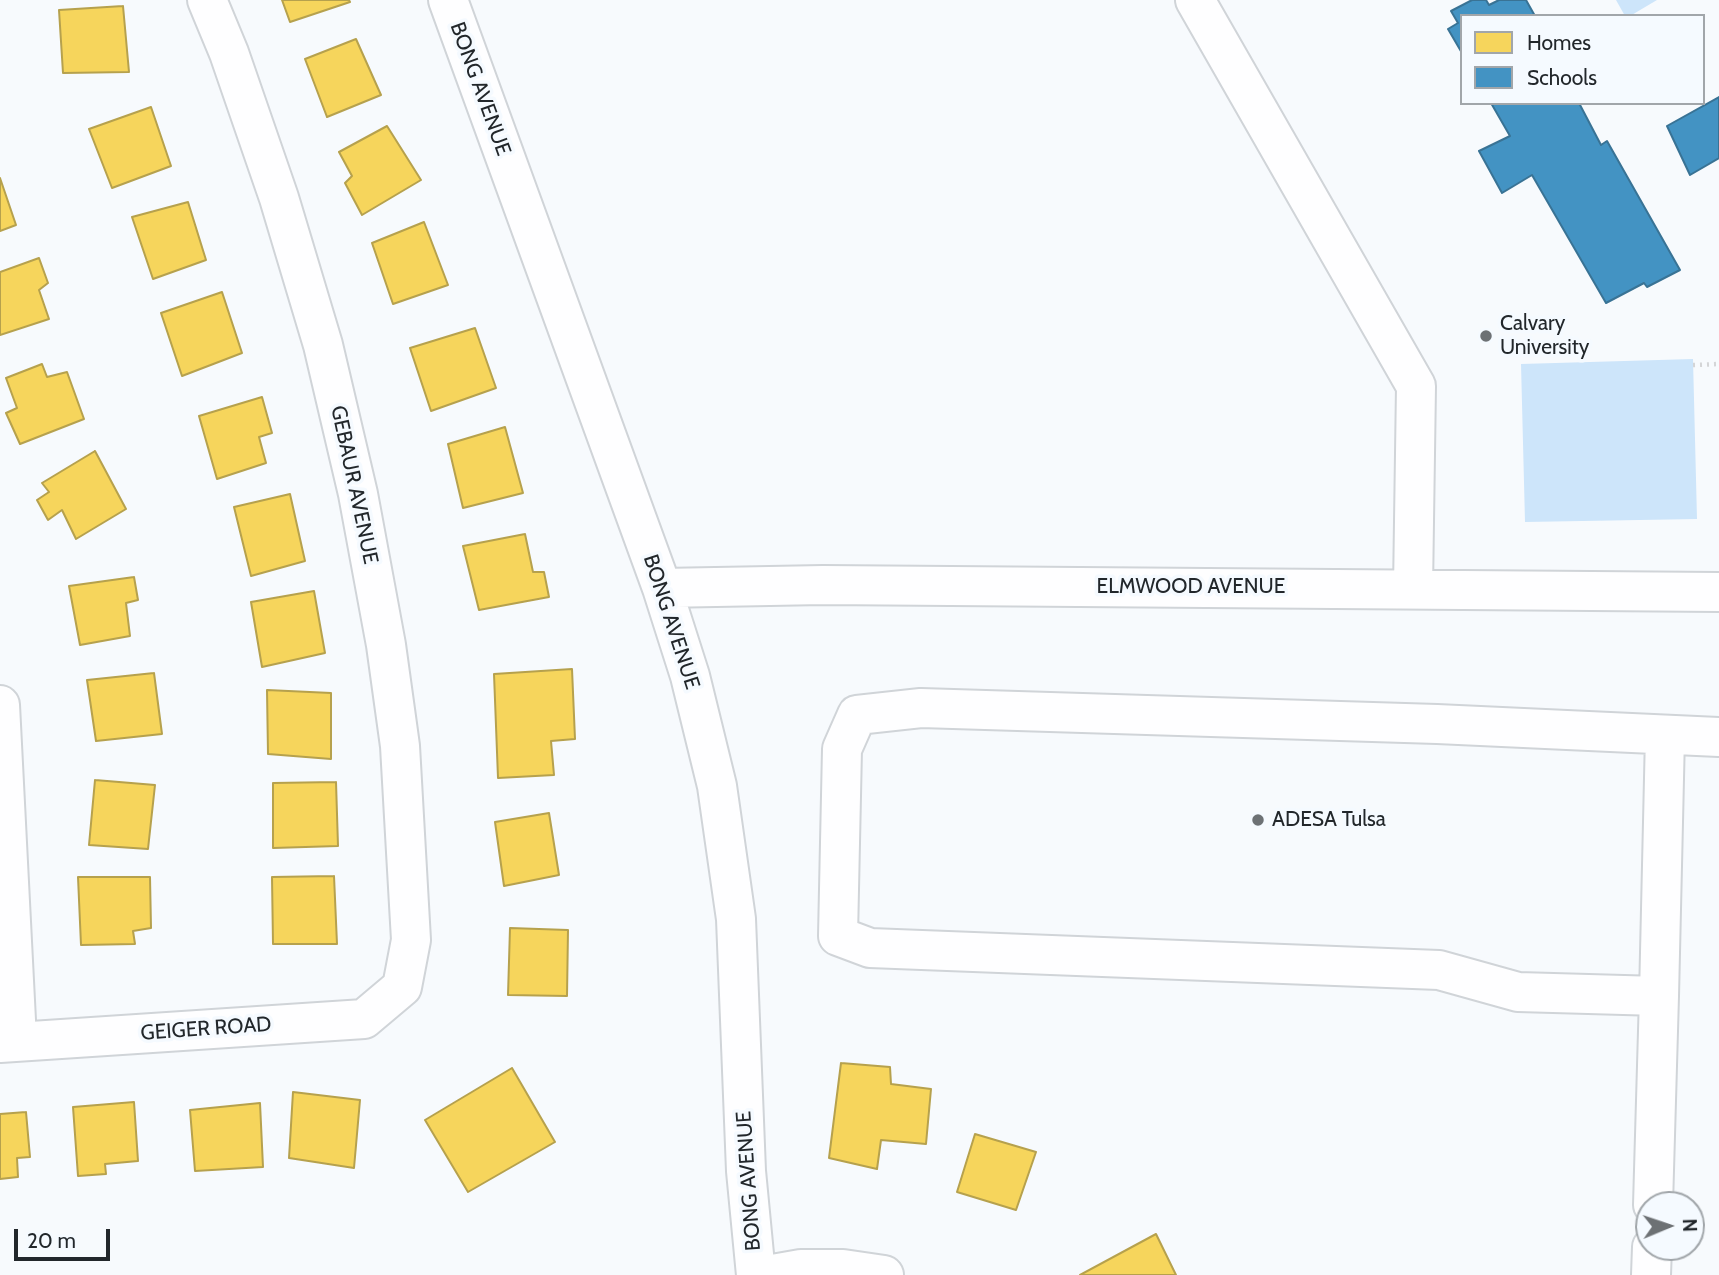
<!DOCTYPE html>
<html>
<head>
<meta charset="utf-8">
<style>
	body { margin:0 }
	#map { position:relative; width:1719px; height:1275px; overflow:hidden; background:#f7fafd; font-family:Cabin,sans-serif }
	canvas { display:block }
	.legend { position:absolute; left:1460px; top:14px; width:245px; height:91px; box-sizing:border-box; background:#f5faff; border:2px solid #a1a6aa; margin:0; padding:9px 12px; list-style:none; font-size:21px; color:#22272b }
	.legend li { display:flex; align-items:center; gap:14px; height:35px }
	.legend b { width:35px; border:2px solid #a1a6aa }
	.north { position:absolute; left:1635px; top:1191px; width:70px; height:70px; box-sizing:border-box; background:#f5faff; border:2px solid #a1a6aa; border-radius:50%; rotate:88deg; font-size:19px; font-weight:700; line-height:28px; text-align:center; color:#22272b }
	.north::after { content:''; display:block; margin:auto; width:24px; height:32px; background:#6d7174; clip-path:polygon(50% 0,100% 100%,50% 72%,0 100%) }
	.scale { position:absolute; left:14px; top:1229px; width:96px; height:32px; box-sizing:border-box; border:4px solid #22272b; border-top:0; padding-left:9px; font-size:21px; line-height:24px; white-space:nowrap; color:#22272b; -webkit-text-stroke:5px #f5faff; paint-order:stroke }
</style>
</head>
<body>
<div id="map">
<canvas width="1719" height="1275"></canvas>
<ul class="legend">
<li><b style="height:19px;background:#f6d55c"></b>Homes</li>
<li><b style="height:19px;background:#4393c3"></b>Schools</li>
</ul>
<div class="north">N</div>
<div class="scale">20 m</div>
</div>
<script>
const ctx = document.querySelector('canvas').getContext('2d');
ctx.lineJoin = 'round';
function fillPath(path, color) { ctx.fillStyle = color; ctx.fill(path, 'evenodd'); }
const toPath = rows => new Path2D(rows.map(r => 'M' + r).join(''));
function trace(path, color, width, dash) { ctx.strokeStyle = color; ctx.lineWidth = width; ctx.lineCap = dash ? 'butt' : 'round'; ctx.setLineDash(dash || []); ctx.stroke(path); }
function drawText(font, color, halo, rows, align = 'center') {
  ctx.font = font + ' Cabin,sans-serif'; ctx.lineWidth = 7; ctx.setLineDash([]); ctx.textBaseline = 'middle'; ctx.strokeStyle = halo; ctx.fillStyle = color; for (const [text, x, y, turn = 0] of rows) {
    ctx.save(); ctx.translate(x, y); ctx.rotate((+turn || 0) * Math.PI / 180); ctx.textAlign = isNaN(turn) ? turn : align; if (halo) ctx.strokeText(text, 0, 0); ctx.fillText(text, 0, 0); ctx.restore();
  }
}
const green = toPath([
	[1616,0,1657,0,1630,16,1625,16],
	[1693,359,1697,519,1525,522,1521,364]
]);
const homes = toPath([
	[282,0,349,0,350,2,290,22,282,0],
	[123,6,129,72,63,73,59,10,123,6],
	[356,39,381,95,327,117,305,59,356,39],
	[151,107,171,166,112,188,89,129,151,107],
	[387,126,421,180,362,215,345,183,352,176,339,152,387,126],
	[0,178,16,225,0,231,0,178],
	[188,202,206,260,153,279,132,217,188,202],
	[424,222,448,285,393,304,372,243,424,222],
	[39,258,48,283,39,290,49,319,0,335,0,272,39,258],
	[222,292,242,353,182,376,161,313,222,292],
	[475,328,496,388,431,411,410,348,475,328],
	[42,364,47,377,67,372,84,419,20,444,6,413,17,408,6,378,42,364],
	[262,397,272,433,259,437,266,463,217,479,199,416,262,397],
	[505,427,523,493,463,508,448,444,505,427],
	[95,451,126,509,76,539,62,510,48,520,37,500,49,492,42,483,95,451],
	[290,494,305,561,251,576,234,507,290,494],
	[525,534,533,572,544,572,549,597,479,610,463,546,525,534],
	[134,577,138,600,126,603,130,636,80,645,69,586,134,577],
	[314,591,325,653,262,667,251,602,314,591],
	[572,669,575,739,551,741,554,775,498,778,494,674,572,669],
	[154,673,162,734,96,741,87,680,154,673],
	[267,690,331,693,331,759,268,754,267,690],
	[95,780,155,785,148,849,89,845,95,780],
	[336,782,338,846,273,848,273,783,336,782],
	[549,813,559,875,504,886,495,822,549,813],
	[334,876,337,944,273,944,272,877,334,876],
	[78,877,150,877,151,928,133,931,135,944,81,945,78,877],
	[510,928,568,930,567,996,508,995,510,928],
	[841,1063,890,1067,891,1084,931,1089,926,1144,881,1140,877,1169,829,1158,841,1063],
	[512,1068,555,1142,468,1192,425,1120,512,1068],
	[293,1092,360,1100,354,1168,289,1158,293,1092],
	[134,1102,138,1161,105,1164,106,1174,78,1176,73,1107,134,1102],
	[260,1103,263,1167,195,1171,190,1110,260,1103],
	[26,1112,30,1157,17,1158,18,1177,0,1179,0,1114,26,1112],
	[975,1134,1036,1152,1016,1210,957,1192,975,1134],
	[1156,1234,1176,1275,1080,1275,1156,1234]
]);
const schools = toPath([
	[1472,0,1486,0,1489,5,1499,0,1526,0,1535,16,1462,16,1462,53,1448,29,1458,23,1451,11,1472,0],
	[1719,97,1719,158,1690,175,1667,126,1719,97],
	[1491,103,1579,103,1601,145,1607,141,1680,270,1647,287,1644,283,1606,303,1532,175,1502,193,1479,151,1510,136,1491,103]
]);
const path = toPath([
	[1693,365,1719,364]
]);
const minor = toPath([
	[448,0,662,588,690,676,717,786,736,919,746,1171,756,1275],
	[1195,0,1416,386,1413,589],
	[662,588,823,585,1719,592],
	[0,705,17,1040],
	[1659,996,1665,735],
	[0,1043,364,1019,402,987,411,940,400,746,386,645,358,494,323,345,279,198,229,53,207,0],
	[1653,1205,1659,996,1518,992,1439,970,870,948,838,936,842,749,857,715,921,708,1437,724,1719,737],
	[767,1275,801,1269,843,1269,884,1275],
	[1651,1275,1652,1247]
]);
const markers = [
	[1486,336,7,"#6d7174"],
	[1258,820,7,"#6d7174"]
];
const streetNames = [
	["BONG AVENUE",480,89,70],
	["GEBAUR AVENUE",354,485,78],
	["ELMWOOD AVENUE",1191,587],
	["BONG AVENUE",671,622,72],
	["GEIGER ROAD",206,1029,-4],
	["BONG AVENUE",749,1181,-94]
];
const poiNames = [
	["Calvary",1500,324],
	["University",1500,348],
	["ADESA Tulsa",1272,820]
];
fillPath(green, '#cde5fa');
fillPath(homes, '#f6d55c');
trace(homes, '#b6a14d', 2);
fillPath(schools, '#4393c3');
trace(schools, '#397395', 2);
trace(minor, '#d0d4d8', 42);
trace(path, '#d4d5d7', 4.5, [2, 5]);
trace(minor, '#fefeff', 38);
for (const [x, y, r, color] of markers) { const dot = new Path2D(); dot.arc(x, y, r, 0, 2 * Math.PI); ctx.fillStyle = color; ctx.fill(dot); trace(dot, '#f5faff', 2.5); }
drawText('21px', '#22272b', '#f5faff', streetNames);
drawText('21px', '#22272b', '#f5faff', poiNames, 'left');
</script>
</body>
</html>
